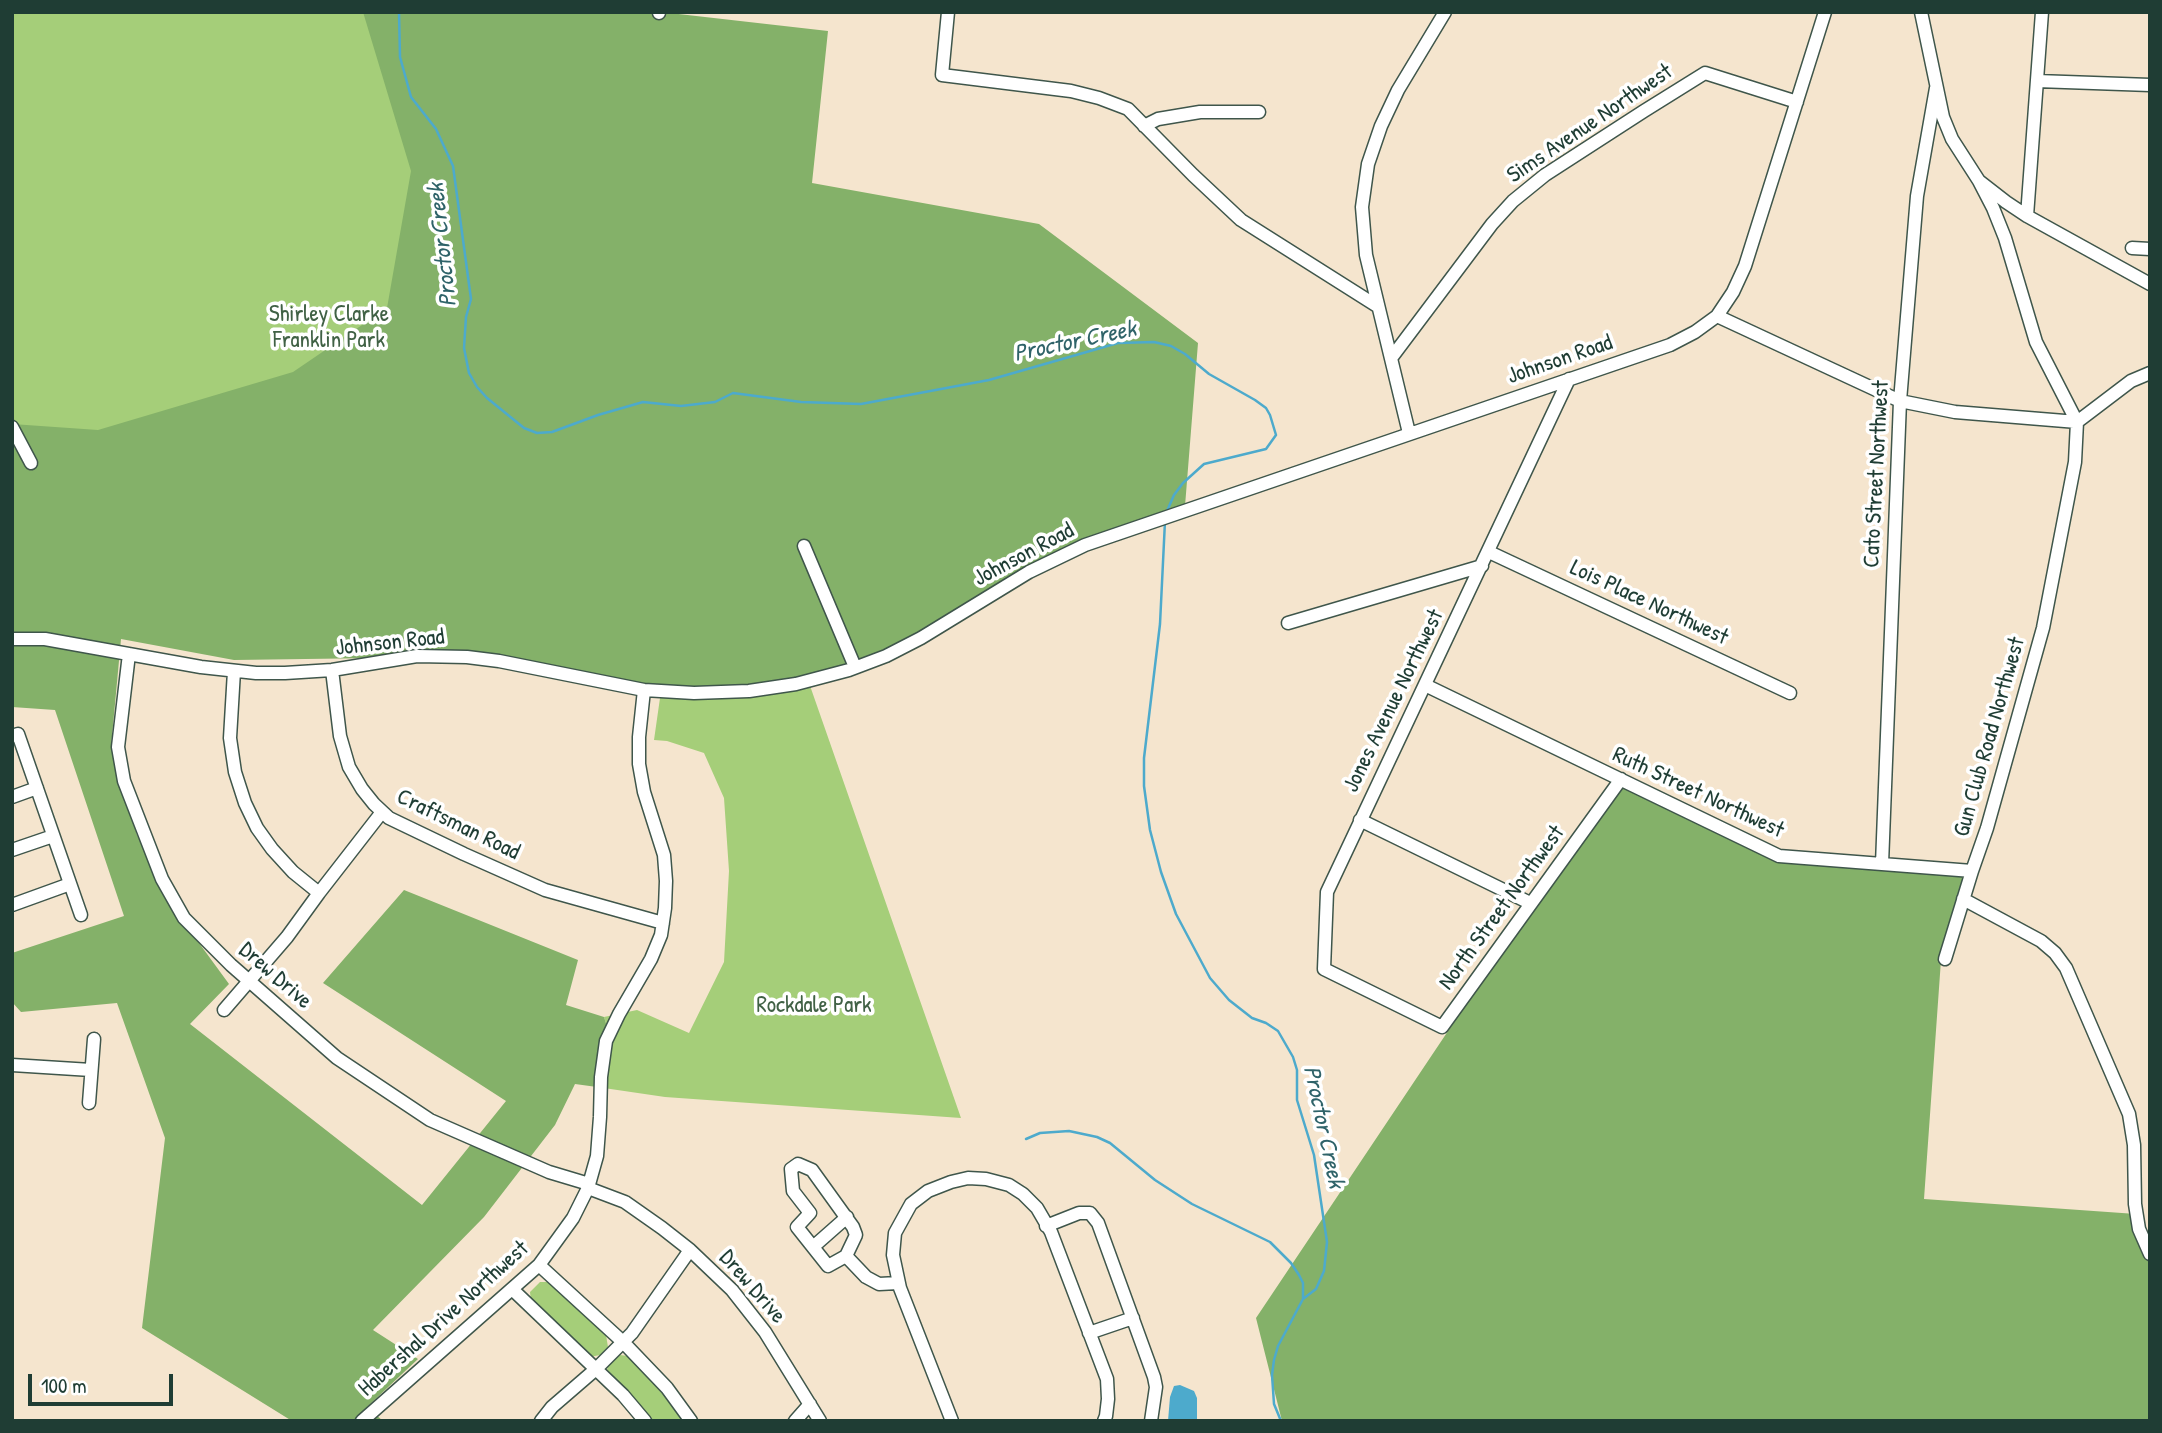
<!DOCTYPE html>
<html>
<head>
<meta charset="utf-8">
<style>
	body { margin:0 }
	#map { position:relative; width:2162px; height:1433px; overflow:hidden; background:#f5e5ce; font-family:"Patrick Hand",sans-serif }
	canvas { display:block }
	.frame { position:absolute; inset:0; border:14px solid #1f3d34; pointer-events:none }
	.scale { position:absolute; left:28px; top:1374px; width:145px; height:32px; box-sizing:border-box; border:4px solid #1f3d34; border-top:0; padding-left:9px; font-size:21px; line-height:24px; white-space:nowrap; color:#1f3d34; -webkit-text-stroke:5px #fff; paint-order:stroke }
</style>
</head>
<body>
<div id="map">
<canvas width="2162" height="1433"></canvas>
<div class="frame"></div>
<div class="scale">100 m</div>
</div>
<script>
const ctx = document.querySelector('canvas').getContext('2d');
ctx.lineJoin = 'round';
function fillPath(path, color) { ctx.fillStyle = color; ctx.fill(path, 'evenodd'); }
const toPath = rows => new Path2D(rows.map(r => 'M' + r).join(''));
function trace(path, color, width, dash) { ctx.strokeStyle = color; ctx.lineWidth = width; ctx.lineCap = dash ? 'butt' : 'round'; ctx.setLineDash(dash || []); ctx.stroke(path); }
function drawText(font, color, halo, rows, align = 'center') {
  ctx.font = font + ' "Patrick Hand",sans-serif'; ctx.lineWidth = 7; ctx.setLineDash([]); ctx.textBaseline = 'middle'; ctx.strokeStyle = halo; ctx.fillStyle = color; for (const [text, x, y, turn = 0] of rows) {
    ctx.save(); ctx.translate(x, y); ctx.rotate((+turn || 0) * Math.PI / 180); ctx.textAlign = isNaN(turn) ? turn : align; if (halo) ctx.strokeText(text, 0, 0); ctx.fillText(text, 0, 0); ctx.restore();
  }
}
const green = toPath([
	[12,12,540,12,809,666,12,621],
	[808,680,961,1118,665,1097,597,1087,609,1033,604,1017,637,1010,689,1033,724,962,729,871,724,798,704,753,667,741,654,740,661,691],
	[540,1282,549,1282,606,1335,608,1347,600,1355,590,1357,531,1301,530,1292],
	[620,1355,628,1356,657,1385,685,1421,650,1421,607,1371,608,1364]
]);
const forest = toPath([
	[363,12,661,12,828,31,812,183,1039,224,1198,343,1185,506,996,592,848,670,703,696,540,665,377,658,234,660,121,639,111,747,137,835,180,917,229,984,190,1024,422,1205,506,1101,323,983,404,890,578,960,566,1005,604,1017,609,1033,597,1087,575,1084,555,1125,484,1217,373,1330,418,1359,367,1407,383,1421,292,1421,142,1328,165,1138,117,1003,21,1012,12,1002,12,953,124,916,55,710,12,707,12,424,98,430,293,372,387,308,411,171],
	[1618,777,1780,854,1972,869,1941,960,1924,1199,2136,1214,2150,1244,2150,1421,1282,1421,1256,1318]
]);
const water = toPath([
	[1180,1385,1194,1391,1197,1398,1197,1421,1168,1421,1170,1397,1174,1386]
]);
const stream = toPath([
	[399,12,400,57,411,97,436,129,453,166,471,299,466,317,464,348,469,373,477,387,487,398,524,428,537,433,552,432,598,415,643,402,681,406,715,402,733,393,801,402,861,404,989,380,1118,343,1154,342,1171,346,1185,354,1209,374,1255,400,1266,408,1270,415,1276,435,1266,449,1204,464,1183,483,1174,495,1167,511],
	[1165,521,1160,624,1144,758,1144,786,1150,830,1161,872,1176,914,1210,978,1229,1000,1252,1018,1266,1023,1278,1031,1293,1057,1297,1070,1297,1100,1314,1155,1327,1242,1324,1271,1316,1289,1303,1299,1278,1346,1274,1360,1272,1375,1274,1404,1281,1421],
	[1026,1139,1040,1133,1069,1131,1097,1137,1110,1143,1155,1180,1192,1204,1270,1242,1291,1263,1299,1275,1303,1283,1303,1299]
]);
const minor = toPath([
	[948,12,942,75,1071,91,1099,98,1128,109,1193,175,1241,220,1377,306],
	[1921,12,1943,117,1952,139,1979,181,2006,202,2027,216,2150,284],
	[659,13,659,12],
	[2037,81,2150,85],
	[1144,126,1158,119,1200,112,1259,112],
	[2027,216,2042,12],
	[2132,248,2150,249],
	[1717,316,1900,401,1955,412,2077,422,2131,381,2150,373],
	[1392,357,1492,224,1513,201,1545,175,1644,111,1705,73,1797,102],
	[1569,379,1327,892,1324,969,1442,1027,1621,779],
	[12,427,31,463],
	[1409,433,1366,255,1362,207,1368,164,1381,126,1398,90,1445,12],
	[804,546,855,667],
	[1489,552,1790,693],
	[1288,623,1482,566],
	[12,639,45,639,201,667,256,673,285,673,332,670,417,656,467,657,499,661,644,690,694,693,749,691,796,684,849,670,886,656,921,638,1029,572,1085,545,1670,345,1695,332,1717,316,1733,292,1745,266,1825,12],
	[129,654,118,747,124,781,162,879,184,918,231,965,337,1058,430,1120,549,1172,589,1184],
	[332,670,340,736,349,767,362,789,374,804,389,818,464,854,545,890,663,923],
	[234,671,230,738,235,772,245,803,257,828,272,849,293,872,319,893],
	[1425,685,1779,856,1972,871],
	[12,736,18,734,81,915],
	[12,797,37,788],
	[1360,820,1530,903],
	[12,850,53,836],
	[1882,864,1900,401,1917,196,1936,88],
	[1963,899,2041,941,2055,953,2066,968,2129,1114,2134,1145,2135,1204,2139,1229,2150,1254],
	[12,905,70,884],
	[1945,959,1972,871,1987,828,2043,628,2075,462,2077,422,2036,342,2005,238,1993,208,1979,181],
	[224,1010,287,937,319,893,382,812],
	[12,1065,91,1070],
	[89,1103,94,1039],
	[588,1188,625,1202,662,1228,690,1250,732,1290,765,1332,820,1421],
	[1046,1226,1079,1213,1090,1213,1098,1223,1154,1377,1156,1387,1151,1421],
	[813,1247,847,1217],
	[846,1256,828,1266,797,1227,810,1213,793,1191,791,1169,798,1164,812,1170,853,1227,856,1235,846,1256,866,1277,879,1284,898,1283],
	[539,1265,623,1342,667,1388,691,1421],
	[512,1289,623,1395,645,1421],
	[1089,1333,1133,1318],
	[362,1421,539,1265,573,1218,588,1188,597,1156,600,1117,601,1077,606,1041,619,1014,651,959,661,935,665,908,666,881,664,855,644,792,639,764,639,737,644,690],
	[541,1421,552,1407,596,1369,632,1333,690,1250],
	[795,1421,810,1404],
	[952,1421,900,1288,893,1255,895,1233,911,1204,928,1191,951,1182,968,1178,986,1179,1009,1185,1023,1194,1037,1208,1051,1232,1107,1379,1108,1399,1106,1416,1104,1421]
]);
const streetNames = [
	["Sims Avenue Northwest",1590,124,-34],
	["Johnson Road",1560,360,-19],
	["Cato Street Northwest",1877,474,-87],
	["Johnson Road",1024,555,-28],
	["Lois Place Northwest",1649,603,25],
	["Johnson Road",390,643,-6],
	["Jones Avenue Northwest",1394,701,-64],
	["Gun Club Road Northwest",1990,737,-74],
	["Ruth Street Northwest",1698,793,25],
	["Craftsman Road",458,825,26],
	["North Street Northwest",1502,908,-54],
	["Drew Drive",275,976,41],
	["Drew Drive",752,1287,49],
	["Habershal Drive Northwest",444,1319,-42]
];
const parkNames = [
	["Shirley Clarke",329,315],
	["Franklin Park",329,341],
	["Rockdale Park",814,1006]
];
const waterNames = [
	["Proctor Creek",443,245,-96],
	["Proctor Creek",1075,342,-12],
	["Proctor Creek",1323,1127,78]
];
fillPath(green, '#a5ce79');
fillPath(forest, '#84b169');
fillPath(water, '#4daacc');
trace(stream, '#4daacc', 2.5);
trace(minor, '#3f564b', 15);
trace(minor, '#fff', 12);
drawText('23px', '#1f3d34', '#fff', streetNames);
drawText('23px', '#406145', '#fff', parkNames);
drawText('italic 24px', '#2f6369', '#fff', waterNames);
</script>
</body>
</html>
